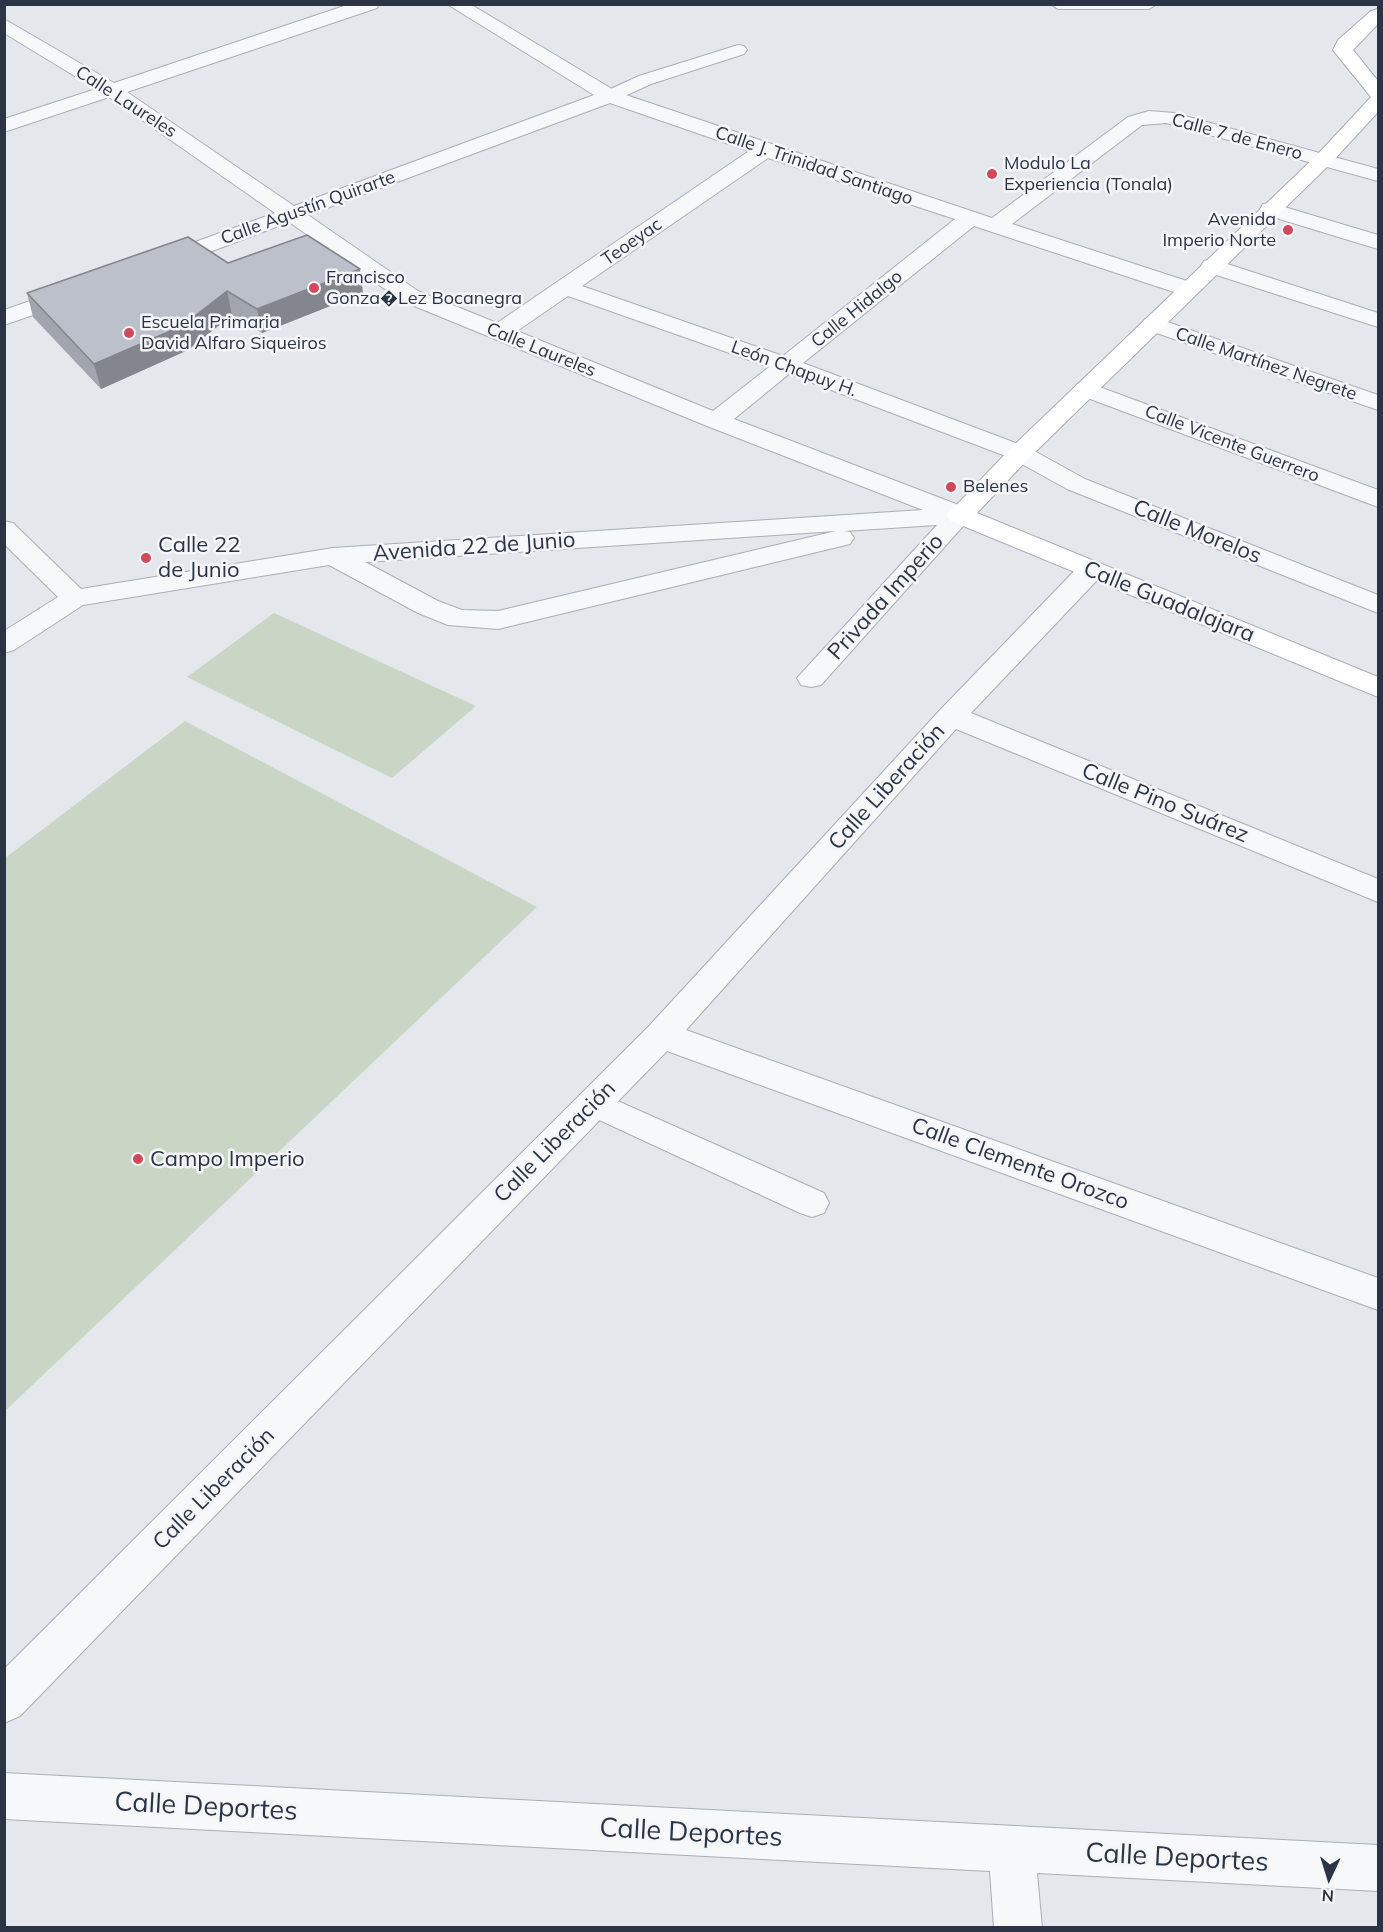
<!DOCTYPE html>
<html>
<head>
<meta charset="utf-8">
<style>
	body { margin:0 }
	#map { position:relative; width:1383px; height:1932px; overflow:hidden; background:#e4e7ec; font-family:Mulish,sans-serif }
	canvas { display:block }
	.frame { position:absolute; inset:0; border:6px solid #2b3445; pointer-events:none }
	.north { position:absolute; left:1299px; top:1848px; width:60px; height:60px; -webkit-text-stroke:4px #f4f6f9; paint-order:stroke; rotate:184deg; font-size:16px; font-weight:700; line-height:24px; text-align:center; color:#2b3445 }
	.north::after { content:''; display:block; margin:auto; width:21px; height:27px; background:#2b3445; clip-path:polygon(50% 0,100% 100%,50% 72%,0 100%) }
</style>
</head>
<body>
<div id="map">
<canvas width="1383" height="1932"></canvas>
<div class="frame"></div>
<div class="north">N</div>
</div>
<script>
const ctx = document.querySelector('canvas').getContext('2d');
ctx.lineJoin = 'round';
function fillPath(path, color) { ctx.fillStyle = color; ctx.fill(path, 'evenodd'); }
const toPath = rows => new Path2D(rows.map(r => 'M' + r).join(''));
function trace(path, color, width, dash) { ctx.strokeStyle = color; ctx.lineWidth = width; ctx.lineCap = dash ? 'butt' : 'round'; ctx.setLineDash(dash || []); ctx.stroke(path); }
function drawText(font, color, halo, rows, align = 'center') {
  ctx.font = font + ' Mulish,sans-serif'; ctx.lineWidth = 5; ctx.setLineDash([]); ctx.textBaseline = 'middle'; ctx.strokeStyle = halo; ctx.fillStyle = color; for (const [text, x, y, turn = 0] of rows) {
    ctx.save(); ctx.translate(x, y); ctx.rotate((+turn || 0) * Math.PI / 180); ctx.textAlign = isNaN(turn) ? turn : align; if (halo) ctx.strokeText(text, 0, 0); ctx.fillText(text, 0, 0); ctx.restore();
  }
}
const green = toPath([
	[274,613,476,706,392,778,187,677],
	[185,721,537,907,5,1411,5,858]
]);
const lane = toPath([
	[1050,4,1157,4,1149,9,1058,9,1050,4],
	[738,45,744,46,747,50,744,54,651,84,616,100,604,100,601,96,604,92,639,76,738,45],
	[593,1090,824,1193,829,1203,824,1213,812,1217,800,1213,582,1112,577,1103,582,1094,593,1090]
]);
const street = toPath([
	[350,4,379,4,377,8,127,92,294,206,594,95,447,4,470,4,617,92,992,218,1128,117,1149,111,1174,113,1378,169,1378,181,1166,123,1142,125,1012,224,1196,284,1199,289,1196,294,1180,294,974,226,803,363,1029,448,1085,479,1378,595,1378,613,1067,489,1011,458,789,374,734,419,969,509,973,515,821,685,811,687,801,685,797,678,937,525,844,531,850,532,854,538,850,544,498,629,448,625,418,613,329,565,83,605,14,650,4,653,4,631,58,597,4,544,4,521,13,523,81,589,333,548,923,510,707,426,402,301,289,222,170,267,154,267,151,262,154,257,275,213,109,97,4,132,4,119,96,89,4,33,4,19,114,83,350,4],
	[610,103,749,151,497,323,418,291,308,215,610,103],
	[768,158,955,219,783,356,582,286,768,158],
	[568,296,769,367,713,411,517,331,568,296],
	[836,531,498,611,462,610,438,601,365,562,836,531],
	[1271,203,1378,235,1378,249,1263,214,1260,209,1263,204,1271,203],
	[1212,259,1378,313,1378,327,1204,271,1201,266,1204,261,1212,259],
	[74,286,82,288,85,293,82,298,4,325,4,310,74,286],
	[1153,317,1378,395,1378,410,1145,329,1141,324,1145,319,1153,317],
	[1086,382,1378,490,1378,507,1077,394,1074,389,1077,384,1086,382],
	[1091,562,1101,564,1105,570,1101,576,971,713,1378,879,1378,902,956,729,686,1030,1378,1278,1378,1310,667,1051,20,1716,4,1723,4,1669,649,1026,941,709,1081,564,1091,562],
	[4,1773,1378,1845,1378,1891,1037,1873,1042,1928,994,1928,990,1871,4,1819,4,1773]
]);
const secondary = toPath([
	[1378,9,1378,24,1353,50,1378,81,1378,112,1331,163,1029,458,977,513,1378,677,1378,697,951,521,947,515,1011,448,1317,155,1371,97,1333,50,1338,40,1371,11,1378,9]
]);
const wall = toPath([
	[228,263,363,293,262,333,232,315,188,350,101,389,33,317,27,293]
]);
const shadedWall = toPath([
	[360,269,363,293,262,333,257,309],
	[227,291,232,315,188,350,101,389,94,364]
]);
const building = toPath([
	[307,235,360,269,257,309,227,291,182,326,94,364,27,293,188,237,228,263,307,235]
]);
const markers = [
	[992,174,6,"#d1495b"],
	[1288,230,6,"#d1495b"],
	[314,288,6,"#d1495b"],
	[129,333,6,"#d1495b"],
	[951,487,6,"#d1495b"],
	[146,558,6,"#d1495b"],
	[138,1159,6,"#d1495b"]
];
const farStreetnames = [
	["Calle Laureles",126,102,33],
	["Calle 7 de Enero",1237,137,15],
	["Calle J. Trinidad Santiago",814,166,19],
	["Calle Agustín Quirarte",308,208,-20],
	["Teoeyac",632,242,-35],
	["Calle Hidalgo",857,309,-39],
	["Calle Laureles",541,350,22],
	["Calle Martínez Negrete",1266,364,19],
	["León Chapuy H.",794,369,20],
	["Calle Vicente Guerrero",1232,444,21]
];
const farPoinames = [
	["Modulo La",1004,164],
	["Experiencia (Tonala)",1004,185],
	["Avenida",1276,220,"right"],
	["Imperio Norte",1276,241,"right"],
	["Francisco",326,278],
	["Gonza�Lez Bocanegra",326,299],
	["Escuela Primaria",141,323],
	["David Alfaro Siqueiros",141,344],
	["Belenes",963,487]
];
const streetNames = [
	["Calle Morelos",1197,532,22],
	["Avenida 22 de Junio",474,547,-4],
	["Privada Imperio",886,597,-48],
	["Calle Guadalajara",1169,602,22],
	["Calle Liberación",887,787,-48],
	["Calle Pino Suárez",1165,803,22],
	["Calle Liberación",555,1142,-45],
	["Calle Clemente Orozco",1020,1164,20],
	["Calle Liberación",214,1489,-45]
];
const poiNames = [
	["Calle 22",158,545],
	["de Junio",158,570],
	["Campo Imperio",150,1159]
];
const nearStreetnames = [
	["Calle Deportes",206,1807,3],
	["Calle Deportes",691,1833,3],
	["Calle Deportes",1177,1858,3]
];
fillPath(green, '#c9d6c5');
trace(lane, '#a9aeb7', 2);
trace(street, '#a9aeb7', 2);
trace(secondary, '#a9aeb7', 2);
fillPath(lane, '#f7f8fa');
fillPath(street, '#f7f8fa');
fillPath(secondary, '#fff');
fillPath(wall, '#a1a5ae');
fillPath(shadedWall, '#83868d');
fillPath(building, '#bbc0ca');
trace(building, '#83868d', 1.5);
for (const [x, y, r, color] of markers) { const dot = new Path2D(); dot.arc(x, y, r, 0, 2 * Math.PI); ctx.fillStyle = color; ctx.fill(dot); trace(dot, '#f4f6f9', 2); }
drawText('18px', '#2b3445', '#f4f6f9', farStreetnames);
drawText('18px', '#2b3445', '#f4f6f9', farPoinames, 'left');
drawText('22px', '#2b3445', '#f4f6f9', streetNames);
drawText('22px', '#2b3445', '#f4f6f9', poiNames, 'left');
drawText('27px', '#2b3445', '#f4f6f9', nearStreetnames);
</script>
</body>
</html>
